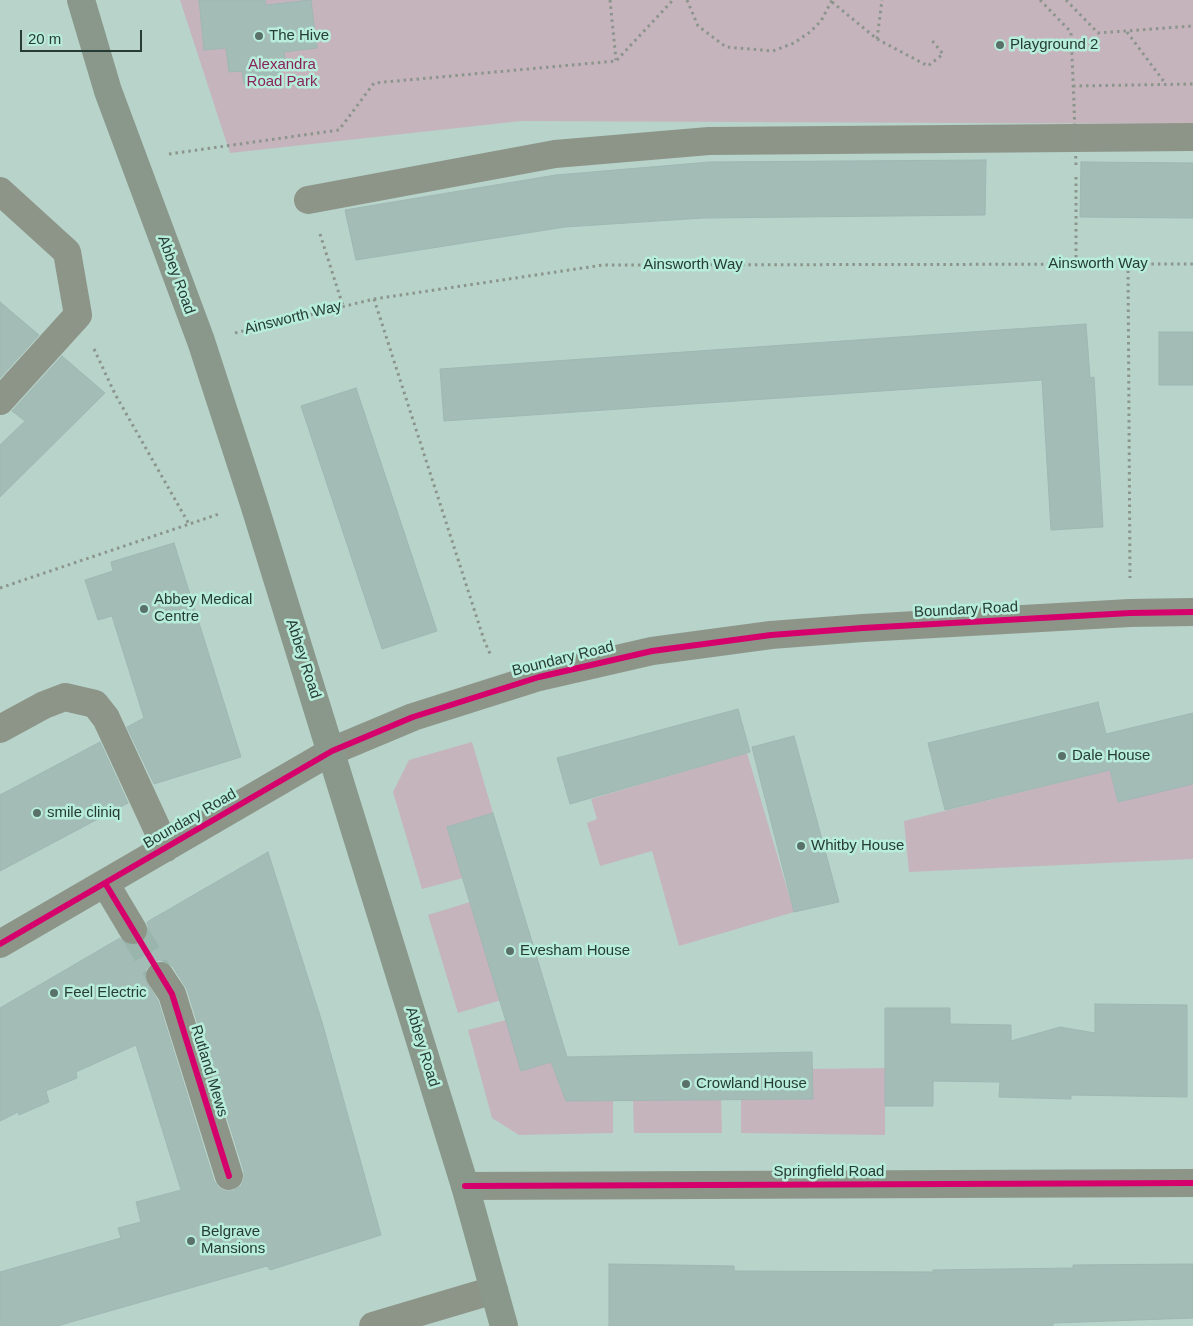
<!DOCTYPE html>
<html>
<head>
<meta charset="utf-8">
<style>
	body { margin:0 }
	#map { position:relative; width:1193px; height:1326px; overflow:hidden; background:#b7d3ca; font-family:Arial,sans-serif }
	canvas { display:block }
	.scale { position:absolute; left:20px; top:30px; width:122px; height:22px; box-sizing:border-box; border:2px solid #263c35; border-top:0; padding-left:6px; font-size:15px; line-height:18px; white-space:nowrap; color:#263c35; -webkit-text-stroke:4px #b7edda; paint-order:stroke }
</style>
</head>
<body>
<div id="map">
<canvas width="1193" height="1326"></canvas>
<div class="scale">20 m</div>
</div>
<script>
const ctx = document.querySelector('canvas').getContext('2d');
ctx.lineJoin = 'round';
function fillPath(path, color) { ctx.fillStyle = color; ctx.fill(path, 'evenodd'); }
const toPath = rows => new Path2D(rows.map(r => 'M' + r).join(''));
function trace(path, color, width, dash) { ctx.strokeStyle = color; ctx.lineWidth = width; ctx.lineCap = dash ? 'butt' : 'round'; ctx.setLineDash(dash || []); ctx.stroke(path); }
function drawText(font, color, halo, rows, align = 'center') {
  ctx.font = font + ' Arial,sans-serif'; ctx.lineWidth = 5; ctx.setLineDash([]); ctx.textBaseline = 'middle'; ctx.strokeStyle = halo; ctx.fillStyle = color; for (const [text, x, y, turn = 0] of rows) {
    ctx.save(); ctx.translate(x, y); ctx.rotate((+turn || 0) * Math.PI / 180); ctx.textAlign = isNaN(turn) ? turn : align; if (halo) ctx.strokeText(text, 0, 0); ctx.fillText(text, 0, 0); ctx.restore();
  }
}
const green = toPath([
	[180,0,1193,0,1193,124,521,121,230,153],
	[472,742,493,813,447,827,463,878,422,889,393,792,409,760],
	[747,753,794,912,679,946,652,851,600,866,587,823,597,819,591,799],
	[1110,770,1118,802,1193,784,1193,859,909,872,904,821],
	[470,902,501,1000,458,1013,428,915],
	[506,1020,521,1071,551,1062,566,1101,613,1101,613,1133,519,1135,492,1118,468,1030],
	[885,1068,885,1135,741,1133,741,1100,812,1099,812,1069],
	[633,1100,721,1100,722,1133,634,1133]
]);
const building = toPath([
	[199,0,265,0,266,5,311,0,317,48,284,52,286,66,280,66,282,80,244,84,242,71,229,72,226,48,204,50,199,0],
	[986,160,985,215,703,218,565,227,356,260,345,210,556,175,710,162,986,160],
	[1081,162,1193,163,1193,218,1080,217,1081,162],
	[0,302,39,335,0,378,0,302],
	[1086,324,1090,378,1094,377,1103,527,1051,530,1042,380,444,421,440,369,1086,324],
	[1159,332,1193,332,1193,385,1159,385,1159,332],
	[62,356,105,393,0,497,0,445,25,421,12,411,62,356],
	[356,388,437,631,382,649,301,406,356,388],
	[174,543,241,757,154,784,127,727,144,718,112,616,98,620,85,580,113,571,111,562,174,543],
	[1098,702,1106,734,1193,713,1193,784,1118,802,1110,770,945,810,928,743,1098,702],
	[738,709,750,752,570,804,557,758,738,709],
	[794,736,839,902,794,912,752,747,794,736],
	[100,742,128,803,0,871,0,795,100,742],
	[493,813,567,1057,812,1052,813,1099,566,1101,551,1062,521,1071,447,827,493,813],
	[268,852,322,1022,381,1235,270,1270,267,1266,57,1326,0,1326,0,1272,121,1238,118,1228,141,1222,136,1202,181,1190,136,1045,76,1072,77,1078,46,1091,49,1102,19,1115,18,1112,0,1121,0,1008,120,938,126,944,134,946,141,944,147,937,149,929,147,922,268,852],
	[159,960,167,962,173,967,187,989,244,1171,244,1179,241,1186,233,1191,225,1191,219,1188,214,1181,158,1001,144,977,146,969,152,963,159,960],
	[1095,1004,1187,1005,1187,1097,1071,1095,1071,1099,999,1097,1000,1082,933,1081,933,1106,885,1106,885,1008,950,1008,950,1024,1011,1025,1011,1041,1060,1027,1095,1033,1095,1004],
	[609,1264,734,1266,734,1271,933,1272,933,1270,1073,1268,1073,1265,1193,1264,1193,1318,1053,1323,1053,1326,609,1326,609,1264]
]);
const minorTunnel = toPath([
	[133,930,160,976]
]);
const path = toPath([
	[610,0,616,60],
	[687,0,698,26,726,47,773,51,794,43,810,32,821,21,832,0],
	[1040,0,1071,32,1074,103],
	[1066,0,1098,33,1193,26],
	[832,2,877,39,928,66,943,54,930,38],
	[1127,32,1165,83],
	[877,39,882,0],
	[1073,86,1193,84],
	[169,154,339,130,374,83,616,61,673,0],
	[320,234,343,306],
	[1076,264,1076,174],
	[1128,264,1130,578],
	[374,299,484,640,491,656],
	[235,333,374,299,603,265,1193,264],
	[94,349,115,394,189,524],
	[0,588,219,514]
]);
const minor = toPath([
	[0,191,67,252,78,315,0,401],
	[308,200,555,154,709,141,1193,137],
	[0,729,44,705,65,697,95,704,106,718,166,848],
	[105,883,133,930],
	[0,944,332,751,413,717,539,677,652,651,771,635,863,628,1130,613,1193,612],
	[160,976,172,994,229,1176],
	[465,1186,1193,1183],
	[373,1326,494,1290]
]);
const major = toPath([
	[81,0,108,91,201,341,254,504,465,1186,504,1326]
]);
const pathBridge = toPath([
	[1074,104,1076,166]
]);
const cycleway = toPath([
	[105,883,172,994,229,1176],
	[0,944,332,751,413,717,539,677,652,651,771,635,863,628,1130,613,1193,612],
	[465,1186,1193,1183]
]);
const markers = [
	[259,36,5,"#597169"],
	[1000,45,5,"#597169"],
	[144,609,5,"#597169"],
	[1062,756,5,"#597169"],
	[37,813,5,"#597169"],
	[801,846,5,"#597169"],
	[510,951,5,"#597169"],
	[54,993,5,"#597169"],
	[686,1084,5,"#597169"],
	[191,1241,5,"#597169"]
];
const poiNames = [
	["The Hive",269,36],
	["Playground 2",1010,45],
	["Abbey Medical",154,600],
	["Centre",154,617],
	["Dale House",1072,756],
	["smile cliniq",47,813],
	["Whitby House",811,846],
	["Evesham House",520,951],
	["Feel Electric",64,993],
	["Crowland House",696,1084],
	["Belgrave",201,1232],
	["Mansions",201,1249]
];
const parkNames = [
	["Alexandra",282,65],
	["Road Park",282,82]
];
const streetNames = [
	["Ainsworth Way",1098,264],
	["Ainsworth Way",693,265],
	["Abbey Road",176,275,70],
	["Ainsworth Way",293,318,-14],
	["Boundary Road",966,610,-3],
	["Abbey Road",303,659,72],
	["Boundary Road",563,659,-14],
	["Boundary Road",190,819,-30],
	["Abbey Road",422,1047,73],
	["Rutland Mews",209,1071,73],
	["Springfield Road",829,1172]
];
fillPath(green, '#c6b4bd');
fillPath(building, '#a3bcb6');
trace(building, '#9fb7b2', 1);
trace(minorTunnel, '#9ab5ac', 28, [28, 14]);
trace(path, '#8c958c', 3, [2.5, 4]);
trace(minor, '#8d9589', 28);
trace(major, '#8a988b', 28);
trace(pathBridge, '#8c958c', 3, [2.5, 4]);
trace(cycleway, '#d6006c', 6);
for (const [x, y, r, color] of markers) { const dot = new Path2D(); dot.arc(x, y, r, 0, 2 * Math.PI); ctx.fillStyle = color; ctx.fill(dot); trace(dot, '#b7edda', 2); }
drawText('15px', '#263c35', '#b7edda', poiNames, 'left');
drawText('15px', '#88245b', '#b7edda', parkNames);
drawText('15px', '#263c35', '#b7edda', streetNames);
</script>
</body>
</html>
